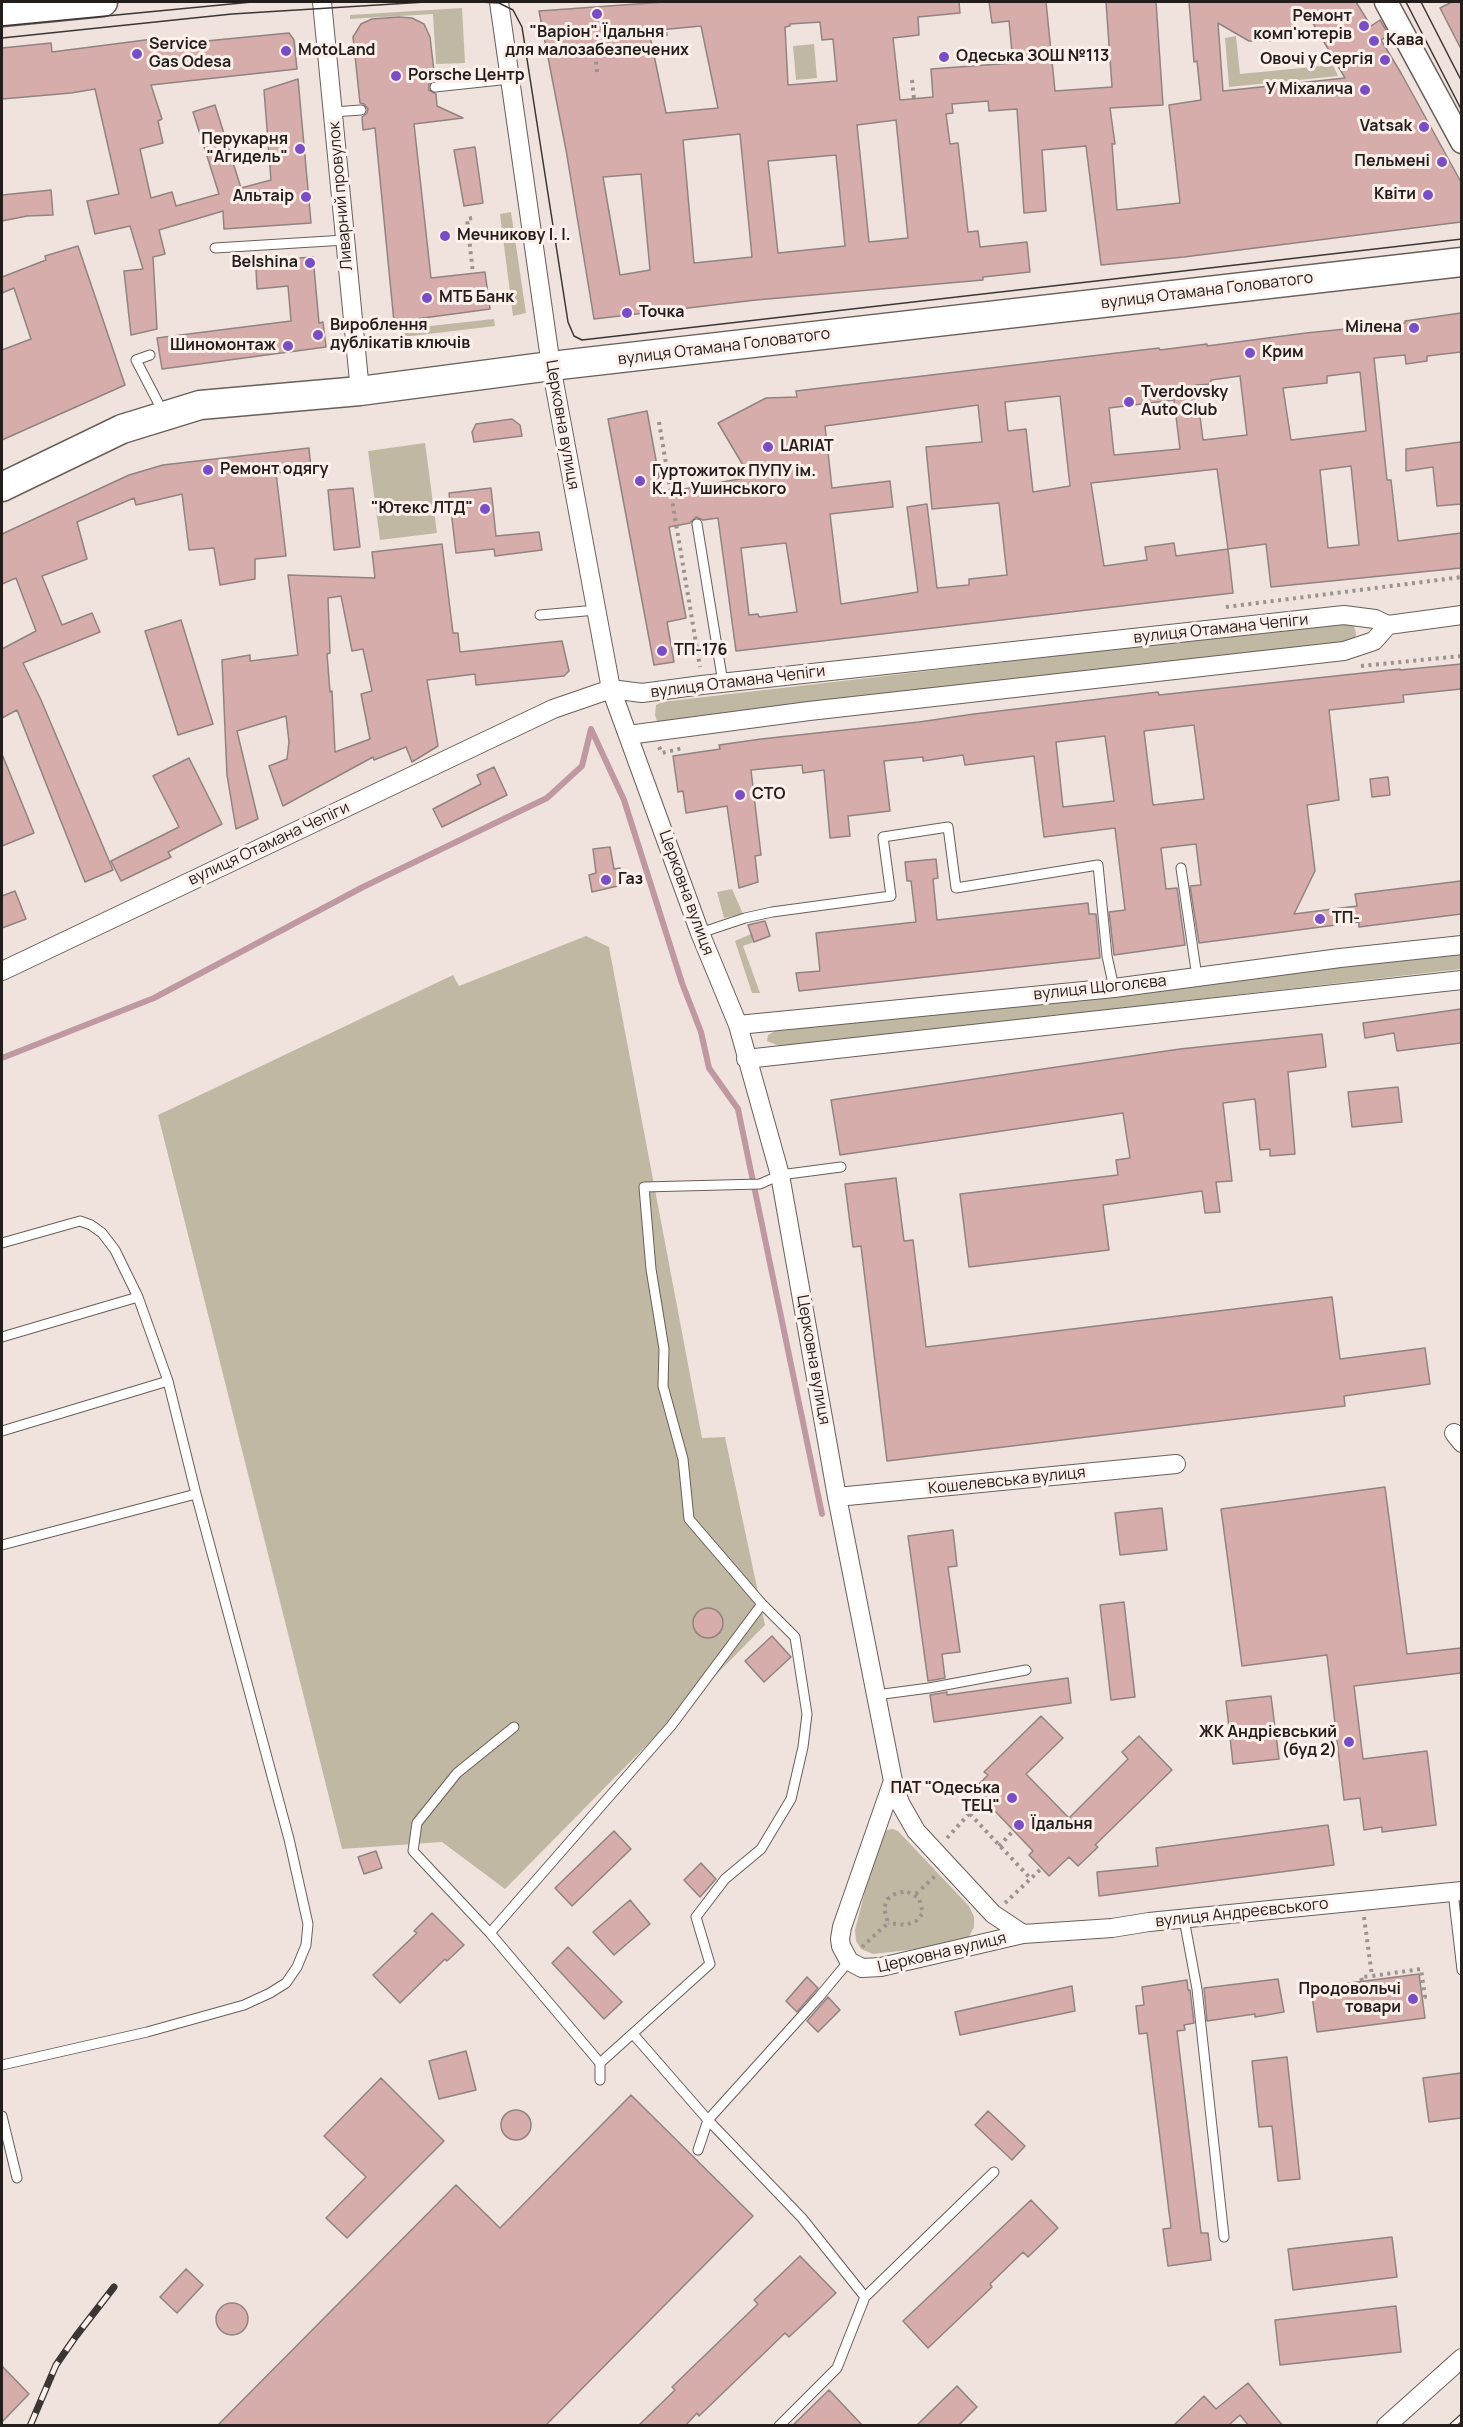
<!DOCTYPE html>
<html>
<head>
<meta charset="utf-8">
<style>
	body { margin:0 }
	#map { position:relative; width:1463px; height:2427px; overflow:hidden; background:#f0e3dd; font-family:Manrope,sans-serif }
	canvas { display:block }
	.frame { position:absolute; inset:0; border:3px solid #231e1c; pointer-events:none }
</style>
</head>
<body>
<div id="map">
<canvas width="1463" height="2427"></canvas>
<div class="frame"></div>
</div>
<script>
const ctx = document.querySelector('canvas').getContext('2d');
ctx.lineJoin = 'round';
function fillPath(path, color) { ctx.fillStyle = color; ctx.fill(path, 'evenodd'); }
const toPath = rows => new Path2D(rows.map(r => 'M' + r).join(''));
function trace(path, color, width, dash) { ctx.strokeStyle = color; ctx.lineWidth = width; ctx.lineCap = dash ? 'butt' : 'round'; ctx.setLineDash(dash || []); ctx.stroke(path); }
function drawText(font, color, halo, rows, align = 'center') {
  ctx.font = font + ' Manrope,sans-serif'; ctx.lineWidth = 6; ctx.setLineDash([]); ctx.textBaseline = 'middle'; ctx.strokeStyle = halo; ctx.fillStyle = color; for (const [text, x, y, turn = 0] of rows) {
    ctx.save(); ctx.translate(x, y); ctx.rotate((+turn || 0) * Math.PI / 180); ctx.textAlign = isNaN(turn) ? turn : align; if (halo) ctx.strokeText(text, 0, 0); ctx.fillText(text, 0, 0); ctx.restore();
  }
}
const green = toPath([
	[462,8,465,63,436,64,433,14,350,19,350,15],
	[1236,36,1240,74,1333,65,1338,76,1229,87,1225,38],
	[814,44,817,78,796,80,793,46],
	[511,212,526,313,513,316,500,214],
	[494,319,495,326,403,337,402,329],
	[425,443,437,533,380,540,368,451],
	[1347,622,1354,626,1356,633,1355,639,1347,644,658,725,655,715,656,705,662,702],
	[732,889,743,914,724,918,717,892],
	[751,934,754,942,743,946,760,993,752,993,735,941],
	[586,936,609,947,702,1438,725,1437,765,1625,505,1889,442,1842,342,1849,158,1115,453,975,459,986],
	[1461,951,1461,969,782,1047,767,1041,768,1035,777,1030],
	[893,1829,898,1831,969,1906,974,1917,974,1927,967,1940,935,1947,873,1954,861,1949,856,1941,855,1930,878,1841,887,1830]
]);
const stream = toPath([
	[2,1058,154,998,363,887,547,798,582,766,591,729,624,800,682,983,701,1032,709,1068,738,1109,822,1514]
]);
const building = toPath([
	[664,2,959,2,960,13,918,17,919,35,893,38,900,100,933,97,931,69,1013,63,1009,21,992,23,989,2,1046,2,1055,91,1112,87,1106,2,1156,2,1163,105,1110,108,1115,144,1112,144,1117,210,1180,203,1169,105,1201,100,1197,61,1194,62,1189,2,1356,2,1371,26,1380,20,1389,35,1381,40,1401,73,1461,182,1461,222,1184,257,1101,265,1086,146,1042,150,1046,211,1024,213,1017,109,989,111,988,101,952,104,953,113,946,114,950,144,958,143,968,232,978,231,980,247,1027,242,1030,272,983,277,983,280,756,300,594,319,566,150,539,11,664,2],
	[1306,11,1345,78,1223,91,1218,23,1249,41,1270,41,1285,34,1306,11],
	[820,22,822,40,833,39,837,81,788,85,785,27,790,26,790,24,820,22],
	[701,26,718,108,666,113,649,31,701,26],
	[896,120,908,238,869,242,857,125,896,120],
	[740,134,752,257,694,263,683,140,740,134],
	[836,155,845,246,778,253,768,161,836,155],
	[641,174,650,270,620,275,603,177,641,174],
	[1452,2,1461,2,1461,49,1440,8,1452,2],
	[399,17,412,18,424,24,430,37,435,80,429,84,429,90,436,94,437,106,463,118,414,124,431,278,485,272,490,309,394,322,375,128,363,130,362,117,367,113,368,109,364,104,360,103,353,37,361,24,372,19,399,17],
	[289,33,294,40,297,69,151,85,162,119,158,121,163,143,140,149,151,198,172,192,176,206,219,194,193,112,215,105,241,188,271,180,264,90,298,79,311,223,224,229,223,211,159,230,165,254,153,257,157,329,131,335,124,271,143,269,130,226,95,234,87,201,119,194,95,89,71,93,2,99,2,48,51,43,52,52,153,39,154,46,289,33],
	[475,147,483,203,464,206,454,150,475,147],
	[51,190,53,215,27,216,2,221,2,195,51,190],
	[78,246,125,385,2,440,2,350,31,339,14,288,2,293,2,277,46,260,45,256,78,246],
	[313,257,319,323,323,322,326,347,162,369,157,338,291,321,288,286,257,289,256,269,287,266,286,259,313,257],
	[1461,313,1461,352,1427,356,1427,361,1406,364,1405,355,1374,358,1387,480,1391,480,1398,541,1461,533,1461,568,1271,587,1266,544,1228,549,1233,593,736,651,718,518,703,520,696,517,690,523,669,527,686,618,667,622,674,662,654,665,608,419,647,411,662,493,750,477,718,423,766,398,797,397,796,391,1159,348,1160,350,1207,344,1207,346,1306,333,1405,323,1405,321,1461,313],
	[1360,372,1366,431,1291,440,1283,388,1327,383,1327,376,1360,372],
	[1240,376,1247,435,1203,440,1196,385,1211,384,1211,380,1240,376],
	[1060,396,1070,486,1033,492,1026,429,1008,431,1005,402,1060,396],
	[1174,400,1180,449,1114,455,1109,408,1174,400],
	[978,405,982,442,926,447,932,509,999,503,1007,575,969,579,969,585,937,588,927,504,907,507,918,592,841,604,830,514,893,507,890,481,832,488,825,426,978,405],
	[1351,466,1359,545,1328,548,1320,470,1351,466],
	[1217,469,1228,549,1176,556,1174,543,1145,547,1147,560,1104,566,1091,483,1217,469],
	[786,543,797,612,759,617,758,614,749,615,741,548,786,543],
	[512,419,520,425,522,436,474,442,472,432,476,424,512,419],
	[1461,442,1461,504,1437,506,1433,467,1406,471,1406,449,1461,442],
	[309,448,311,469,276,473,286,556,255,559,255,579,220,585,214,548,189,550,182,494,136,505,134,498,77,522,87,559,42,576,62,625,92,613,100,632,23,663,41,700,113,870,85,882,17,710,2,718,2,649,36,631,16,578,2,584,2,534,129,475,163,465,309,448],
	[353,488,360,547,334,550,328,490,353,488],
	[491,488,496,536,539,532,542,550,495,556,494,549,456,553,449,493,491,488],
	[442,544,453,633,458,633,460,652,562,641,569,671,564,676,476,685,475,674,427,680,438,746,412,762,406,747,374,760,373,757,283,806,269,766,287,759,289,742,286,716,237,731,258,819,236,829,227,775,222,660,250,655,250,661,298,655,288,575,375,578,372,552,442,544],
	[341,596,352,651,363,649,372,691,361,694,370,739,335,752,332,691,330,692,327,654,330,653,328,598,341,596],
	[181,620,213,724,178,735,145,631,181,620],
	[1461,664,1461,689,1403,695,1404,702,1329,710,1339,800,1307,805,1315,871,1294,914,1357,906,1355,894,1461,881,1461,914,1359,927,1359,922,1199,943,1190,886,1201,885,1196,844,1161,848,1166,889,1177,888,1185,945,1114,955,1109,912,1125,910,1115,828,1044,837,1034,756,965,765,963,755,923,761,923,757,884,761,890,811,848,816,850,836,830,838,824,770,803,773,802,765,751,770,761,855,755,856,758,882,739,888,727,806,686,813,683,791,678,792,673,756,720,749,719,745,761,739,919,722,974,714,1158,692,1159,695,1400,669,1400,670,1461,664],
	[1194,725,1204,799,1153,805,1144,731,1194,725],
	[1105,736,1114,801,1063,807,1056,742,1105,736],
	[2,754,34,833,2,846,2,754],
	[189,758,222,824,168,852,171,857,121,881,111,861,179,827,153,776,189,758],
	[494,767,507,795,442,827,433,809,481,784,477,775,494,767],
	[1388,777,1390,795,1372,797,1370,779,1388,777],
	[610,847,614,869,620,868,622,885,592,892,589,875,596,873,593,849,610,847],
	[936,859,938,878,933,879,937,920,1088,903,1089,914,1096,914,1100,958,799,991,796,973,820,971,816,933,916,922,911,881,907,881,905,862,936,859],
	[15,891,26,919,2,928,2,896,15,891],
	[765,921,770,936,754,942,748,925,765,921],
	[1461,1009,1461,1043,1397,1051,1394,1033,1365,1038,1363,1023,1461,1009],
	[1322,1034,1326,1067,1288,1072,1295,1154,1270,1156,1270,1149,1260,1150,1255,1099,1223,1103,1232,1181,1216,1182,1220,1212,1205,1213,1202,1191,1103,1205,1109,1250,969,1267,960,1194,1118,1175,1116,1160,1130,1158,1123,1113,840,1155,831,1100,1180,1049,1322,1034],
	[1398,1087,1402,1122,1352,1127,1348,1092,1398,1087],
	[896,1178,904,1241,913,1240,926,1347,1332,1297,1340,1359,1425,1348,1430,1384,1344,1396,1345,1406,887,1461,861,1246,853,1247,845,1184,896,1178],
	[1385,1487,1407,1654,1461,1648,1461,1673,1354,1686,1363,1759,1427,1751,1436,1825,1382,1832,1382,1827,1364,1830,1360,1798,1344,1800,1327,1655,1242,1666,1221,1509,1385,1487],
	[1162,1508,1167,1550,1120,1555,1115,1513,1162,1508],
	[953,1530,957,1566,948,1567,960,1652,942,1654,945,1678,928,1681,908,1536,953,1530],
	[1124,1602,1135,1697,1111,1700,1100,1605,1124,1602],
	'693 1623a15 15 0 1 1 30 0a15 15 0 1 1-30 0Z',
	[772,1636,791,1657,764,1682,745,1661,772,1636],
	[1068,1678,1071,1703,934,1722,930,1695,947,1692,947,1695,1068,1678],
	[1271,1696,1279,1759,1233,1764,1226,1701,1271,1696],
	[1041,1716,1063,1738,1026,1774,1069,1818,1128,1759,1122,1752,1139,1736,1172,1770,1095,1845,1098,1847,1078,1866,1069,1857,1049,1876,1029,1855,1033,1851,993,1809,989,1813,970,1793,988,1775,984,1772,1041,1716],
	[1328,1825,1334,1865,1099,1896,1097,1872,1158,1866,1156,1848,1328,1825],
	[614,1831,631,1849,572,1906,555,1888,614,1831],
	[376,1851,382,1868,364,1874,358,1857,376,1851],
	[701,1863,716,1879,700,1897,684,1880,701,1863],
	[630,1900,650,1924,614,1955,593,1932,630,1900],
	[432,1913,464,1945,447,1961,445,1959,400,2003,373,1975,417,1933,414,1931,432,1913],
	[568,1947,622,2002,604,2019,552,1963,568,1947],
	[1419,1974,1425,2018,1317,2032,1311,1988,1419,1974],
	[807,1977,818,1988,797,2012,786,2001,807,1977],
	[1278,1979,1284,2012,1255,2017,1255,2014,1207,2021,1204,1988,1278,1979],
	[1187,1980,1188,1990,1190,1990,1194,2023,1184,2025,1185,2030,1177,2031,1201,2233,1208,2233,1211,2260,1168,2266,1163,2229,1171,2228,1147,2033,1139,2034,1136,2006,1144,2005,1142,1987,1187,1980],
	[1072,1986,1075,2011,960,2035,955,2012,1072,1986],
	[828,1997,840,2010,818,2032,807,2021,828,1997],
	[466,2051,476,2090,439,2099,429,2061,466,2051],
	[1287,2057,1300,2179,1278,2181,1272,2126,1259,2127,1252,2061,1287,2057],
	[1461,2073,1461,2118,1429,2122,1423,2078,1461,2073],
	[381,2078,444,2141,347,2238,326,2218,366,2177,324,2136,381,2078],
	[631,2095,753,2216,545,2426,217,2426,456,2185,500,2228,631,2095],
	'501 2125a15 15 0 1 1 30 0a15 15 0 1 1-30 0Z',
	[988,2111,1025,2146,1012,2160,975,2125,988,2111],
	[1031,2200,1058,2228,1028,2257,1023,2252,990,2284,992,2287,928,2348,903,2321,1031,2200],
	[1392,2237,1397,2277,1293,2290,1288,2249,1392,2237],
	[800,2256,836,2293,789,2337,785,2333,699,2416,697,2413,685,2426,638,2426,675,2390,672,2387,758,2304,754,2300,800,2256],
	[186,2269,203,2285,177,2313,160,2297,186,2269],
	'216 2319a16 16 0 1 1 32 0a16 16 0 1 1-32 0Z',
	[1396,2306,1401,2352,1280,2365,1275,2320,1396,2306],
	[2,2366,29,2394,2,2422,2,2366],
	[1248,2383,1283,2426,1249,2426,1240,2415,1230,2424,1232,2426,1173,2426,1204,2396,1216,2409,1248,2383],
	[957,2386,977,2407,958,2426,916,2426,957,2386],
	[829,2390,863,2426,792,2426,829,2390]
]);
const path = toPath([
	[597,72,595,52,601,40,668,34],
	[912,80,914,99],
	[472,218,467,219,473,274],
	[659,422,700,667],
	[1226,607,1462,577],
	[1361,666,1462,656],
	[659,747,662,753,683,748],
	[970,1814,1031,1879],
	[947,1838,979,1803],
	[999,1846,1014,1830],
	[916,1894,935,1876],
	[1005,1903,1042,1868],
	[1364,1917,1372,1976,1421,1969,1425,1997,1422,1997],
	[862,1947,888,1923,884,1908,888,1899,895,1894,906,1891,919,1898,923,1913,916,1921,906,1925,888,1923],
	[1362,1981,1361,1977,1372,1976]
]);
const service = toPath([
	[435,87,510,79],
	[333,112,361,110],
	[215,248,345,240],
	[150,355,136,360,164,414],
	[697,524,723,683],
	[540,615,596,610],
	[1181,868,1197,977],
	[700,933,745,918,772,912,891,896,883,837,948,827,956,888,1098,865,1107,956,1114,988],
	[2,1243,80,1221,91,1225,102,1233,115,1250,138,1297,168,1381,196,1494,289,1839,308,1924,306,1945,297,1967,286,1983,270,1993,244,2005,147,2032,2,2065],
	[2,1337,138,1297],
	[2,1431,168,1381],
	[2,1545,196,1494],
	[876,1695,929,1688,1026,1670],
	[514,1727,457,1773,417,1823,413,1851,490,1933,671,1726,762,1604,689,1519,683,1459,663,1386,664,1349,651,1269,644,1187,760,1184,780,1175,841,1167],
	[1453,1892,1462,1970],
	[1184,1919,1197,1989,1224,2237],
	[490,1933,600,2063,600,2080],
	[633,2034,708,2120,802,2218,865,2297,994,2172],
	[600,2063,710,1964,696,1917,725,1879,761,1849,791,1799,803,1747,807,1714,795,1637,762,1604],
	[2,2116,17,2178],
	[698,2150,708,2120,819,1997,849,1961],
	[779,2426,837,2368,865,2297]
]);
const minor = toPath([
	[322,2,360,391],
	[499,2,551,366,611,689,700,933,738,1025,780,1175,837,1497,893,1781,900,1803,916,1831,993,1914,1023,1934],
	[628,735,809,711,1344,651,1374,641,1388,625],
	[2,971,553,709,611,689,642,693,702,685,1344,615,1375,619,1388,625,1462,615],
	[738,1025,1114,988,1340,958,1462,945],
	[746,1059,1462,980],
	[1454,1433,1462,1443],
	[837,1497,1176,1464],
	[893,1781,842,1927,840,1939,841,1946,849,1961,862,1968,881,1967,1023,1934,1112,1928,1149,1922,1462,1891],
	[1386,2426,1462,2358]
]);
const tertiary = toPath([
	[1386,2,1462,142]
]);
const primary = toPath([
	[2,12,103,2],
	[2,487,122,429,200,405,360,391,551,366,1462,262]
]);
const tram = toPath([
	[479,2,499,3,513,10,522,27,568,322,574,336,582,340,1462,239],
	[1406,2,1462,111],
	[1421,2,1462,82],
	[2,26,252,2],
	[2,38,232,14,426,2]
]);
const rail = toPath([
	[30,2426,56,2365,76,2336,114,2287],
	[1452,2426,1462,2417]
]);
const markers = [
	[597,14,6,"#7b4dc5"],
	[1364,26,6,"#7b4dc5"],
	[1374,41,6,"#7b4dc5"],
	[286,51,6,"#7b4dc5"],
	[137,54,6,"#7b4dc5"],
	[944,57,6,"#7b4dc5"],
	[1385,60,6,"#7b4dc5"],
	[396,76,6,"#7b4dc5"],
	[1365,90,6,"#7b4dc5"],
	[1424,127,6,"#7b4dc5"],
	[300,149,6,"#7b4dc5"],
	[1442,162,6,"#7b4dc5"],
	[1428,195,6,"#7b4dc5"],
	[306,197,6,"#7b4dc5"],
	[445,236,6,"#7b4dc5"],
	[310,263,6,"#7b4dc5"],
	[427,298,6,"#7b4dc5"],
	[627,313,6,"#7b4dc5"],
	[1414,328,6,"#7b4dc5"],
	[318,335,6,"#7b4dc5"],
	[288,346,6,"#7b4dc5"],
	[1250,353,6,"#7b4dc5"],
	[1129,402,6,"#7b4dc5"],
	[768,447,6,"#7b4dc5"],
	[208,470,6,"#7b4dc5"],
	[640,481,6,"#7b4dc5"],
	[485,509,6,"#7b4dc5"],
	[662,651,6,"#7b4dc5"],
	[740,795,6,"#7b4dc5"],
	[606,880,6,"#7b4dc5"],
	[1320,919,6,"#7b4dc5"],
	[1349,1742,6,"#7b4dc5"],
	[1012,1798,6,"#7b4dc5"],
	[1019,1825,6,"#7b4dc5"],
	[1413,1999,6,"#7b4dc5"]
];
const poiNames = [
	["Ремонт",1352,17,"right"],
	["комп'ютерів",1352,35,"right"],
	["\"Варіон\". Їдальня",597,33,"center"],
	["для малозабезпечених",597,51,"center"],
	["Кава",1386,41],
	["Service",149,45],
	["Gas Odesa",149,63],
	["MotoLand",298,51],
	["Одеська ЗОШ №113",956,57],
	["Овочі у Сергія",1373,60,"right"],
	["Porsche Центр",408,76],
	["У Міхалича",1353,90,"right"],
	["Vatsak",1412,127,"right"],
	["Перукарня",288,140,"right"],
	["\"Агидель\"",288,158,"right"],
	["Пельмені",1430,162,"right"],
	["Квіти",1416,195,"right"],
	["Альтаір",294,197,"right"],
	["Мечникову І. І.",457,236],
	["Belshina",298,263,"right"],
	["МТБ Банк",439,298],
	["Точка",639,313],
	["Вироблення",330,326],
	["дублікатів ключів",330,344],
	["Мілена",1402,328,"right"],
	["Шиномонтаж",276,346,"right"],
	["Крим",1262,353],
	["Tverdovsky",1141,393],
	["Auto Club",1141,411],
	["LARIAT",780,447],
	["Ремонт одягу",220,470],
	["Гуртожиток ПУПУ ім.",652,472],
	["К. Д. Ушинського",652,490],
	["\"Ютекс ЛТД\"",473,509,"right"],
	["ТП-176",674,651],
	["СТО",752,795],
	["Газ",618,880],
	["ТП-",1332,919],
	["ЖК Андрієвський",1337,1733,"right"],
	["(буд 2)",1337,1751,"right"],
	["ПАТ \"Одеська",1000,1789,"right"],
	["ТЕЦ\"",1000,1807,"right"],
	["Їдальня",1031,1825],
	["Продовольчі",1401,1990,"right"],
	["товари",1401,2008,"right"]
];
const streetNames = [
	["Ливарний провулок",341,196,-95],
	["вулиця Отамана Головатого",1207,291,-7],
	["вулиця Отамана Головатого",724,347,-7],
	["Церковна вулиця",562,425,80],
	["вулиця Отамана Чепіги",1221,629,-6],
	["вулиця Отамана Чепіги",738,682,-7],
	["вулиця Отамана Чепіги",269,844,-25],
	["Церковна вулиця",686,893,70],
	["вулиця Щоголєва",1100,988,-6],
	["Церковна вулиця",813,1360,80],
	["Кошелевська вулиця",1007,1481,-6],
	["вулиця Андреєвського",1242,1913,-6],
	["Церковна вулиця",942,1953,-13]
];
fillPath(green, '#c1b8a3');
trace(stream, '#bf98a2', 6);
fillPath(building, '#d6adaa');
trace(building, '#908381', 1.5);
trace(service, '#6a5e59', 11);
trace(minor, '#6a5e59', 20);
trace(tertiary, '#6a5e59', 25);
trace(primary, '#6a5e59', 31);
trace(path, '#9c928e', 4, [3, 4.5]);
trace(service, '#fff', 9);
trace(minor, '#fff', 18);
trace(tertiary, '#fff', 22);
trace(primary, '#fff', 28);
trace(tram, '#3b3533', 1.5);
trace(rail, '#3b3533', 7);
trace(rail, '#fdf0ea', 4.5, [14]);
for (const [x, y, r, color] of markers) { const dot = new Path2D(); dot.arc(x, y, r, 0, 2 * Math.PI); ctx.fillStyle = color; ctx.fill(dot); trace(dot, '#fdf0ea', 2); }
drawText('bold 16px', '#231e1c', '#fdf0ea', poiNames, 'left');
drawText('16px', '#231e1c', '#fdf0ea', streetNames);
</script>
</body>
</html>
